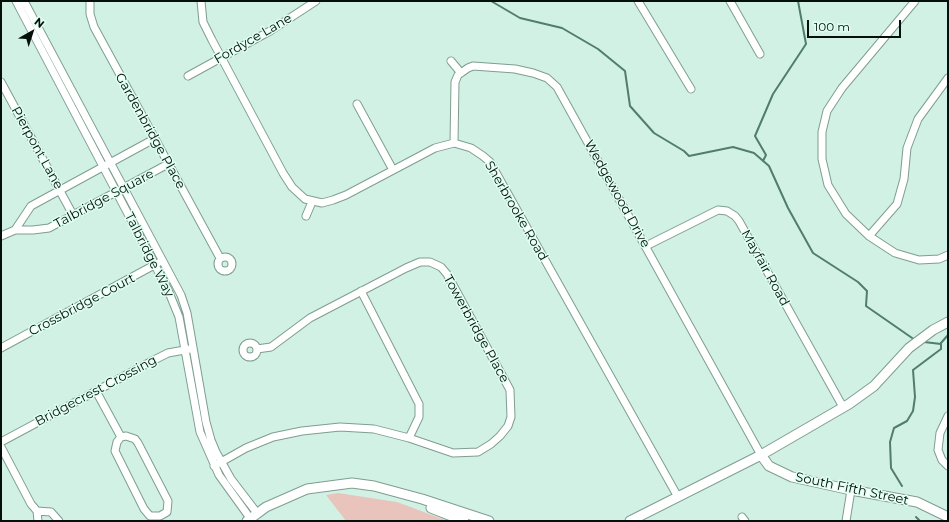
<!DOCTYPE html>
<html>
<head>
<meta charset="utf-8">
<style>
	body { margin:0 }
	#map { position:relative; width:949px; height:522px; overflow:hidden; background:#d2f1e5; font-family:Montserrat,sans-serif }
	canvas { display:block }
	.frame { position:absolute; inset:0; border:2px solid #050f0b; pointer-events:none }
	.north { position:absolute; left:12px; top:12px; width:40px; height:40px; -webkit-text-stroke:3px #dffff2; paint-order:stroke; rotate:39deg; font-size:11px; font-weight:700; line-height:16px; text-align:center; color:#050f0b }
	.north::after { content:''; display:block; margin:auto; width:14px; height:18px; background:#050f0b; clip-path:polygon(50% 0,100% 100%,50% 72%,0 100%) }
	.scale { position:absolute; left:807px; top:20px; width:94px; height:18px; box-sizing:border-box; border:2px solid #050f0b; border-top:0; padding-left:5px; font-size:12px; line-height:14px; white-space:nowrap; color:#050f0b; -webkit-text-stroke:3px #dffff2; paint-order:stroke }
</style>
</head>
<body>
<div id="map">
<canvas width="949" height="522"></canvas>
<div class="frame"></div>
<div class="north">N</div>
<div class="scale">100 m</div>
</div>
<script>
const ctx = document.querySelector('canvas').getContext('2d');
ctx.lineJoin = 'round';
function fillPath(path, color) { ctx.fillStyle = color; ctx.fill(path, 'evenodd'); }
const toPath = rows => new Path2D(rows.map(r => 'M' + r).join(''));
function trace(path, color, width, dash) { ctx.strokeStyle = color; ctx.lineWidth = width; ctx.lineCap = dash ? 'butt' : 'round'; ctx.setLineDash(dash || []); ctx.stroke(path); }
function drawText(font, color, halo, rows, align = 'center') {
  ctx.font = font + ' Montserrat,sans-serif'; ctx.lineWidth = 3; ctx.setLineDash([]); ctx.textBaseline = 'middle'; ctx.strokeStyle = halo; ctx.fillStyle = color; for (const [text, x, y, turn = 0] of rows) {
    ctx.save(); ctx.translate(x, y); ctx.rotate((+turn || 0) * Math.PI / 180); ctx.textAlign = isNaN(turn) ? turn : align; if (halo) ctx.strokeText(text, 0, 0); ctx.fillText(text, 0, 0); ctx.restore();
  }
}
const green = toPath([
	[338,493,397,502,448,521,346,521,326,495]
]);
const stream = toPath([
	[491,1,520,18,562,28,598,49,625,71,630,106,654,133,684,151,689,156,733,147,754,153,769,166,788,208,813,253,858,282,867,291,866,306,915,340],
	[763,161,766,155,755,136,773,94,806,44,798,1],
	[941,343,948,335],
	[902,486,891,468,890,442,894,428,907,421,913,411,915,397,913,370,941,349,941,344,924,342],
	[916,517,920,521]
]);
const minor = toPath([
	[16,1,168,290,179,317,200,432,219,475,250,518],
	[24,1,181,295,187,313,206,422,211,440,216,452,231,479,257,513],
	[90,1,90,14,94,27,220,258],
	[201,1,203,22,212,40,283,173,292,187,305,199,322,203,333,200,346,195,435,148,454,143,471,148,483,156,490,162,678,497],
	[638,1,691,89],
	[730,1,760,54],
	[915,1,842,88,827,111,822,132,822,159,828,185,846,214,869,236,895,253,919,260,939,259,948,255],
	[451,61,461,73],
	[188,76,270,31,316,1],
	[1,82,73,215],
	[357,104,393,170],
	[454,143,455,82,458,75,468,68,473,66,515,69,533,73,547,78,557,87,761,455],
	[306,216,312,202],
	[15,230,31,206,154,139],
	[1,236,15,230,33,230,49,228,168,164],
	[869,236,897,204,904,179,907,148,918,119,948,78],
	[646,246,718,210,727,211,735,216,739,221,843,407],
	'218 264a7 7 0 1 1 14 0a7 7 0 1 1-14 0Z',
	[361,291,419,404,419,417,409,438],
	'243 350a7 7 0 1 1 14 0a7 7 0 1 1-14 0Z',
	[1,348,158,263],
	[96,391,121,437],
	[948,416,940,433,938,450,942,460,948,466],
	[126,436,135,439,138,443,168,501,167,512,160,516,150,516,144,509,115,451,117,442,121,437,126,436],
	[1,442,154,360,168,353,190,349],
	[1,447,31,504,37,511,38,521],
	[214,466,246,448,273,437,302,431,340,427,374,429,409,438,453,453,478,452,491,444,500,436,508,426,511,417,510,390,447,274,441,267,430,262,420,262,406,268,310,318,271,347,257,349],
	[37,511,51,512,59,521],
	[742,517,745,521],
	[846,521,851,490]
]);
const tertiary = toPath([
	[761,455,769,466,792,477,851,490,917,502,948,517],
	[431,508,464,521],
	[247,521,266,507,307,489,352,483,374,486,422,499,489,521],
	[630,521,761,455,849,404,874,386,909,348,933,330,948,322]
]);
const streetNames = [
	["Fordyce Lane",253,39,-30],
	["Gardenbridge Place",150,131,61],
	["Pierpont Lane",37,148,61],
	["Wedgewood Drive",617,194,61],
	["Talbridge Square",104,199,-28],
	["Sherbrooke Road",516,211,60],
	["Talbridge Way",149,255,63],
	["Mayfair Road",765,268,61],
	["Crossbridge Court",82,305,-28],
	["Towerbridge Place",476,329,61],
	["Bridgecrest Crossing",96,391,-28],
	["South Fifth Street",852,489,12]
];
fillPath(green, '#e9c4bd');
trace(stream, '#517d6d', 2);
trace(minor, '#7f9d91', 9);
trace(tertiary, '#7f9d91', 11);
trace(minor, '#fff', 7);
trace(tertiary, '#fff', 9);
drawText('13px', '#050f0b', '#dffff2', streetNames);
</script>
</body>
</html>
